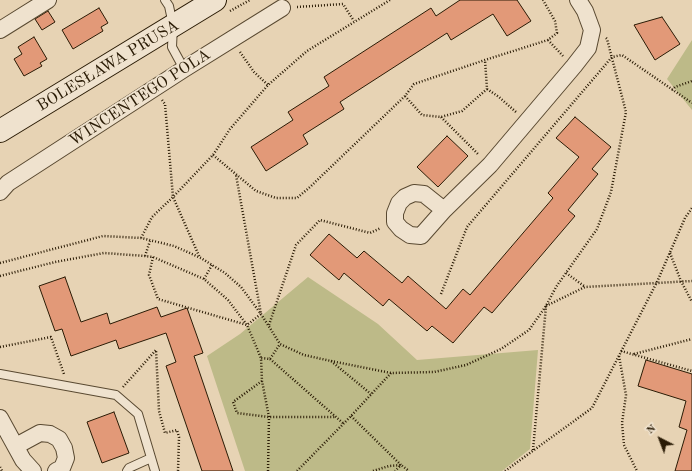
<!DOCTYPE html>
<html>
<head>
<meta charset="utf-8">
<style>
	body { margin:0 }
	#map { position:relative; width:692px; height:471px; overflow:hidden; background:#e7d3b4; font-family:"Old Standard TT",serif }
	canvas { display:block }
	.north { position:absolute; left:640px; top:419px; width:40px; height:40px; -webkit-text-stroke:3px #efe2ce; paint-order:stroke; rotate:318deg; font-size:11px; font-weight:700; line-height:16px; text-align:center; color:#2a1b05 }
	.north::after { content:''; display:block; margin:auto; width:14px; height:18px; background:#2a1b05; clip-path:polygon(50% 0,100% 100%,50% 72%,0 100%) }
</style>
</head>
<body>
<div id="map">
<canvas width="692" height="471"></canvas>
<div class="north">N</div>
</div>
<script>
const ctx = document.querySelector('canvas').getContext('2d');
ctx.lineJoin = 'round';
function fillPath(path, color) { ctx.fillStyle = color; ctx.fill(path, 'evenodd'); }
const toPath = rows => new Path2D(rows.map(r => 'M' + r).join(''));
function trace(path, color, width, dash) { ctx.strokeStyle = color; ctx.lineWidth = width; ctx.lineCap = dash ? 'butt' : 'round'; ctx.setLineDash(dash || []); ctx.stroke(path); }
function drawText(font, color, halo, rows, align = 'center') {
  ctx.font = font + ' "Old Standard TT",serif'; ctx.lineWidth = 3.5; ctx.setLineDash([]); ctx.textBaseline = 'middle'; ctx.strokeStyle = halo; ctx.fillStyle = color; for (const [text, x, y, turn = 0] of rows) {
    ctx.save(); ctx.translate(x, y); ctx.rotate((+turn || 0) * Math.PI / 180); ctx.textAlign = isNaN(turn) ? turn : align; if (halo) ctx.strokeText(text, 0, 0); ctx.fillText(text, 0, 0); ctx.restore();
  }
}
const green = toPath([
	[692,40,692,110,667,79],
	[308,277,378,324,417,360,538,350,530,449,502,471,245,471,207,356,240,334]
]);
const building = toPath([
	[460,0,517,0,531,21,507,36,493,14,451,40,447,33,340,102,344,109,303,135,308,144,266,171,251,147,293,120,288,112,329,86,324,77,431,8,436,16,460,0],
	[99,8,108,23,101,27,103,31,73,49,62,30,99,8],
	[48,11,55,22,42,30,35,19,48,11],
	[662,17,680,44,655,60,634,25,662,17],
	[34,37,47,59,40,63,42,66,24,76,14,59,22,54,18,47,34,37],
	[575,117,611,147,592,169,598,174,568,210,575,216,492,313,484,307,453,343,432,326,427,331,389,299,383,306,344,273,339,280,310,255,329,234,357,258,364,251,402,283,408,276,446,309,463,289,470,295,553,198,548,193,579,157,556,138,575,117],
	[447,136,468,156,438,187,417,167,447,136],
	[65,277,81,322,107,313,110,324,157,307,161,317,187,308,203,353,194,356,233,471,202,471,166,366,176,362,166,333,119,349,116,340,71,356,62,329,55,331,39,286,65,277],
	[646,360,692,374,692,471,675,471,687,430,679,427,686,401,638,386,646,360],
	[114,412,129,453,102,463,87,422,114,412]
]);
const path = toPath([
	[297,7,343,4,354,21],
	[230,11,250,0],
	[548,40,563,56],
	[240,52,254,72,268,85],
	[487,89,499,97,516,112],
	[672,90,675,87,692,81],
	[405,96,422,115,441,117,462,111,487,89,485,60],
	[162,100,165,104,173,197,200,258],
	[441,117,479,155],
	[213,155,256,191,276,198,297,198,310,187,405,96,414,84,485,60,548,40,557,33,555,21,543,0],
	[141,238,152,217,173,197,213,155,230,129,268,85,307,51,390,0],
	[670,253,681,281,692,302],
	[145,256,150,241],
	[153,257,149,275,158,299,247,325,261,358],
	[0,263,103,236,141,238,174,246,201,258,212,265,225,273,241,287,261,314,280,344,304,355,331,361,371,394],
	[566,273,584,286],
	[0,276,55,262,104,253,145,256,153,257,204,279,228,300,247,325,261,314,236,175],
	[204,279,212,265],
	[441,294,467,227,612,57,622,55,692,103],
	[546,306,585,287,692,281],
	[269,325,296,245,320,220,370,233,381,228],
	[0,347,51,337,64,374],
	[621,351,692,371],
	[634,354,692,339],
	[619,356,626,395,622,423,624,445,637,471],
	[270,359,344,424],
	[331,361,391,373,434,372,466,365,501,349,529,330,546,306,556,287,597,229,611,192,626,112,607,39,606,38],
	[262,381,233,402,237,413,269,417,336,417],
	[123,387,156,350,159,411,165,433,177,430,179,437,178,471],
	[351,416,401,465,395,471],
	[533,450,546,306],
	[0,467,2,471],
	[268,471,269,417,262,381,261,358,270,359,280,344],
	[297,471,351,416,391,373],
	[373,471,389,466,401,465,409,471],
	[505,471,592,408,657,282,685,218,692,208]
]);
const lane = toPath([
	[165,0,169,6,173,25,172,47,184,69],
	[0,374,116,395,138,414,155,471],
	[127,471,129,468,151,458]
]);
const street = toPath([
	[0,30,48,0],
	[0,192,8,183,184,69,282,8],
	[444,210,424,194,414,193,405,197,399,203,395,213,395,222,401,229,410,235,421,236,444,210,490,165,574,66,588,48,592,30,585,11,578,0],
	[0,418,23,460,33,471],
	[16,446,40,433,50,434,59,439,64,448,66,458,62,468,56,471]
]);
const secondary = toPath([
	[0,131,215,0]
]);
const streetNames = [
	["BOLESŁAWA PRUSA",108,66,-31],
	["WINCENTEGO POLA",140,98,-33]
];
fillPath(green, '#bdba88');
fillPath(building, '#e29978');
trace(building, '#2a1b05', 1);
trace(lane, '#594931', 10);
trace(street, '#594931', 18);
trace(secondary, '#2a1b05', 24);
trace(path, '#2a1b05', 2.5, [1, 2]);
trace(lane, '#efe2ce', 8);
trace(street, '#efe2ce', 16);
trace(secondary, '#efe2ce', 22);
drawText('16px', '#2a1b05', '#efe2ce', streetNames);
</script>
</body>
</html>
